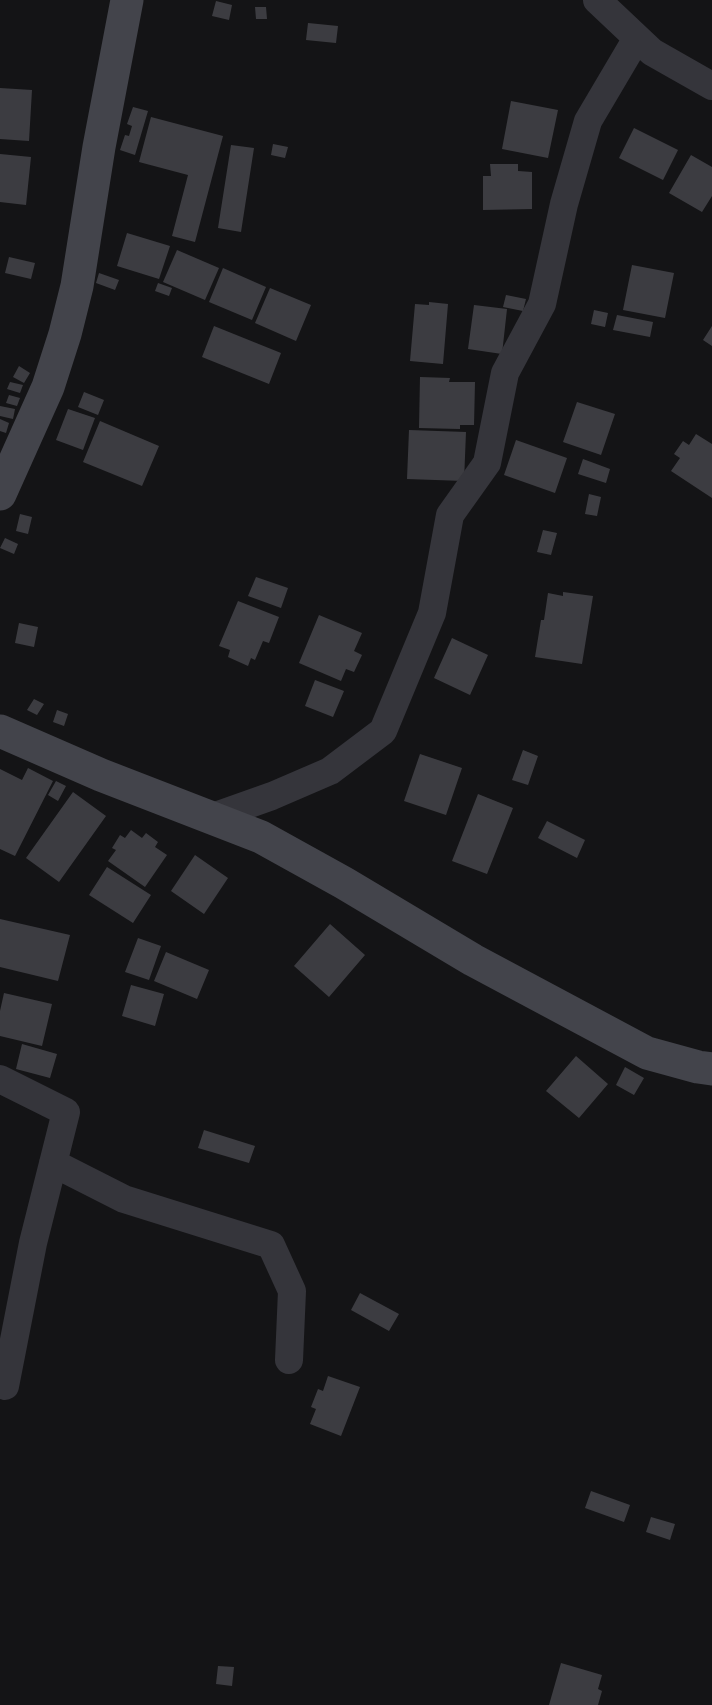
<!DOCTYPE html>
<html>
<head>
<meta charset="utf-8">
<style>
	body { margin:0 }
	canvas { display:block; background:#141416 }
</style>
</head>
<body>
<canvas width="712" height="1705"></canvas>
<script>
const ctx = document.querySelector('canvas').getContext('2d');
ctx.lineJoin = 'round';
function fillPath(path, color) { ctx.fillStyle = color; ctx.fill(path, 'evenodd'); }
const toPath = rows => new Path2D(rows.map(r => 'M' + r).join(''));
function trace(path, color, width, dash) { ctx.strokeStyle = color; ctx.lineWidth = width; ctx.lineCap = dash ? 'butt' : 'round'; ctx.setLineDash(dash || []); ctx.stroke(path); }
const building = toPath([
	[216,1,232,5,229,20,212,16],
	[255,7,266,7,267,19,256,19],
	[308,23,338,26,336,43,306,40],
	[0,88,32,90,29,141,0,139],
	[511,101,558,110,548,158,502,149],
	[133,107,148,111,135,155,120,150,125,135,129,136,132,126,127,124],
	[151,117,223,136,195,242,172,236,188,175,139,162],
	[634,128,678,150,663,180,619,158],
	[273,144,288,147,285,158,271,155],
	[231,145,254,148,241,232,218,228],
	[0,154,31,157,26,205,0,202],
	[691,155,712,167,712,196,702,212,669,193],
	[490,164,518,164,518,171,532,172,532,209,483,210,483,176,491,176],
	[127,233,170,246,159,279,117,266],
	[177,250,219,268,205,300,163,282],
	[9,257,35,263,31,279,5,273],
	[632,265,674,273,665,318,623,310],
	[223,268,266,287,252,320,209,302],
	[99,273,119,280,115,290,96,283],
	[158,283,172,288,169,296,155,291],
	[270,288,311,305,296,341,255,323],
	[506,295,526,299,523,311,503,307],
	[429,302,448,304,443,364,410,361,415,304,429,305],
	[474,305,507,309,502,354,468,349],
	[594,310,608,313,605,327,591,324],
	[617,315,653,322,650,337,613,330],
	[214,326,281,353,269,384,202,357],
	[712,326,712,346,703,340],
	[19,366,30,373,24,383,13,377],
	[420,377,450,378,449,382,475,382,474,425,460,425,460,429,419,428],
	[10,382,23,385,20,393,7,389],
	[84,392,104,400,98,415,78,407],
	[9,395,20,398,17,406,6,403],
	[577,402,615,414,601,455,563,442],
	[0,406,15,409,13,419,0,416],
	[68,409,95,418,83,450,56,440],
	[0,419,9,423,6,433,0,431],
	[100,421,159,446,142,486,83,462],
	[409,430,466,432,464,481,407,479],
	[696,434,712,444,712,498,671,471,680,458,674,454,683,441,689,445],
	[516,440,567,458,555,493,504,475],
	[583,459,610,469,606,483,578,474],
	[589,494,601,497,597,516,585,514],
	[20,514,32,517,28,534,16,531],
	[543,530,557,533,551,555,537,552],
	[5,538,18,544,14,554,0,548],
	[256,577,288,588,281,608,248,596],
	[563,592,593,596,582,664,535,657,541,620,544,620,548,593,563,596],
	[238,601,279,617,269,643,263,641,255,660,251,658,248,666,228,657,230,650,219,646],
	[319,615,362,633,354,651,362,655,354,672,346,669,341,681,299,663],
	[19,623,38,627,34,647,15,643],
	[452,638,488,655,470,695,434,678],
	[315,680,344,691,333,717,305,706],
	[34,699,44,704,37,715,27,710],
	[57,710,68,714,64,726,53,722],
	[523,750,538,756,528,785,512,780],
	[420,754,462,768,446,815,404,801],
	[28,768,53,781,15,856,0,849,0,769,22,780],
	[56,781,66,786,58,801,48,795],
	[73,792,106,816,59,882,26,858],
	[478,794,513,808,487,874,452,861],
	[547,821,585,840,577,858,538,838],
	[131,830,142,838,146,833,158,842,155,847,167,855,145,887,108,861,116,850,112,848,120,835,125,838],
	[195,855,228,878,204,914,171,891],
	[107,867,151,895,133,923,89,895],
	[0,919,70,935,58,981,0,967],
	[330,924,365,955,329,997,294,966],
	[138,938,161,946,149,980,125,972],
	[166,952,209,970,197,999,154,981],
	[131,985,164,994,155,1026,122,1016],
	[4,993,52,1004,42,1046,0,1036,0,1011],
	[22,1044,57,1054,50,1078,16,1069],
	[576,1056,608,1084,579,1118,546,1091],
	[625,1067,644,1078,634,1095,616,1085],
	[204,1130,255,1146,249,1163,198,1148],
	[360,1293,399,1314,389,1331,351,1310],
	[328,1376,360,1387,341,1436,310,1424,316,1409,311,1407,318,1389,323,1391],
	[591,1491,630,1505,624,1522,585,1508],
	[651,1517,675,1524,670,1540,646,1532],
	[561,1663,602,1675,598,1689,602,1691,598,1705,549,1705],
	[218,1666,234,1667,232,1686,216,1684]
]);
const street = toPath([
	[597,0,652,52,712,86],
	[210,818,272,796,330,771,383,731,432,613,450,515,487,463,505,373,542,304,564,204,588,121,637,38],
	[0,1079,66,1112,33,1243,5,1386],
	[53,1163,124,1199,271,1245,292,1291,289,1360]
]);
const secondary = toPath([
	[0,494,48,387,65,334,77,286,99,147,127,0],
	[0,731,101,775,261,837,344,883,473,960,647,1053,698,1067,712,1069]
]);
fillPath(building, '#3c3c41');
trace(street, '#35353b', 28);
trace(secondary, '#43444b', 33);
</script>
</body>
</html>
